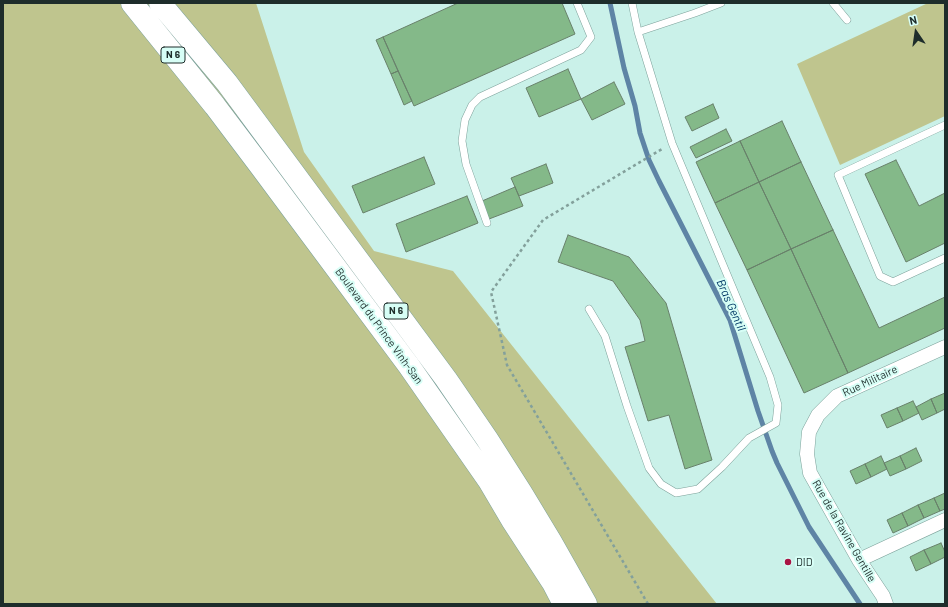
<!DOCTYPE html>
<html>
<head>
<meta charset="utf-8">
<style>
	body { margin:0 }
	#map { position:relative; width:948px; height:607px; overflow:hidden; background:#caf1e9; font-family:Barlow,sans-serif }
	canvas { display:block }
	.frame { position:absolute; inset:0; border:4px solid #1e2d2b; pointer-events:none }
	.north { position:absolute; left:896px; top:12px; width:40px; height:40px; -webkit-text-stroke:3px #d7fef6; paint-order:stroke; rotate:347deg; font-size:11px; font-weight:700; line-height:16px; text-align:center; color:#1e2d2b }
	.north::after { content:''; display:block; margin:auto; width:14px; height:18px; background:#1e2d2b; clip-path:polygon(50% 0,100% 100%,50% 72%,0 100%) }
</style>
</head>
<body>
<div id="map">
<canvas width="948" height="607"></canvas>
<div class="frame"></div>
<div class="north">N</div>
</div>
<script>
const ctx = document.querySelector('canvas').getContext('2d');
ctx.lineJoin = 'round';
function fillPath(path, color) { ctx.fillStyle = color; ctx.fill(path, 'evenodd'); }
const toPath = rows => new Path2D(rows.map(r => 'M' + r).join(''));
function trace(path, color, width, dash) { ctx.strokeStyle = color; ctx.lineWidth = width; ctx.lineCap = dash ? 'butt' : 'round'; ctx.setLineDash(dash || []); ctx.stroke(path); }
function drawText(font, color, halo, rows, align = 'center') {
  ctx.font = font + ' Barlow,sans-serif'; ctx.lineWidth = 4; ctx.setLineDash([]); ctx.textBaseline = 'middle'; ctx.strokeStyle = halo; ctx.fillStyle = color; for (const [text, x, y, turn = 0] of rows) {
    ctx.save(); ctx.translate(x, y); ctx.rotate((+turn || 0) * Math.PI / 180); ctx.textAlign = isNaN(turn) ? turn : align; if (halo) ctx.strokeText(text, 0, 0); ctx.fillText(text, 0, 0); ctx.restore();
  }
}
const green = toPath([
	[3,3,256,3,304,152,374,251,453,271,717,604,3,604],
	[928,3,945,3,945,116,840,165,797,64]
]);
const stream = toPath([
	[610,3,624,68,635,106,640,133,649,160,659,181,730,320,758,411,772,451,777,463,809,527,860,604]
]);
const building = toPath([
	[458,3,562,3,575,34,414,106,383,37,458,3],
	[383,37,398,71,391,74,376,40,383,37],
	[568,69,581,99,539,117,526,88,568,69],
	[398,71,412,101,404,105,391,74,398,71],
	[614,82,625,104,592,120,581,99,614,82],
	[713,104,719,118,692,131,685,117,713,104],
	[782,121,801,162,759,182,740,141,782,121],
	[726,129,732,141,696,158,690,147,726,129],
	[740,141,759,182,715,203,696,162,740,141],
	[424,157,435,184,363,213,352,186,424,157],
	[896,160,919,206,945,193,945,243,906,262,865,174,896,160],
	[801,162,833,230,791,249,759,182,801,162],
	[546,164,553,183,519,196,511,178,546,164],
	[759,182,791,249,747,270,715,203,759,182],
	[515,187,523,206,489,219,482,201,515,187],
	[467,196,478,223,406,252,396,224,467,196],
	[833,230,879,328,945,297,945,328,848,373,791,249,833,230],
	[568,235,629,257,666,303,712,460,685,469,669,415,648,421,625,347,645,341,640,320,613,281,558,262,568,235],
	[791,249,848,373,804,393,747,270,791,249],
	[945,393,945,409,937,413,931,399,945,393],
	[931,399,937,413,922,420,916,407,931,399],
	[913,401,919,413,903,421,897,408,913,401],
	[897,408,903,421,887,428,881,415,897,408],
	[916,448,922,461,906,469,900,456,916,448],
	[881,456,887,469,871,477,865,464,881,456],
	[900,456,906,469,890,476,884,463,900,456],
	[865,464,871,477,856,484,850,471,865,464],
	[945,493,945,509,940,511,934,498,945,493],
	[934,498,940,511,924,518,918,505,934,498],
	[918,505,924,518,908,526,902,513,918,505],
	[902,513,908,526,893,533,887,520,902,513],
	[941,543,945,552,945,557,931,564,924,550,941,543],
	[924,550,931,564,916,571,910,557,924,550]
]);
const path = toPath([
	[648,604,507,365,491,292,543,220,662,149]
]);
const service = toPath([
	[833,3,847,20],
	[638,32,695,13,721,3],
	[945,125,838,175,880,276,893,282,945,258],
	[487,223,466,164,462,141,465,120,472,105,480,97,581,50,591,37,577,3],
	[589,309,605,336,627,406,649,468,661,484,676,493,698,489,722,467,749,438,776,423,778,405,770,377,672,143,638,32,632,3]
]);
const minor = toPath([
	[859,560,945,520],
	[886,604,883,596,859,560,810,473,807,454,809,432,818,415,837,396,945,347]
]);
const primary = toPath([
	[132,3,215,106,261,167,409,366,489,481,512,520,553,583,564,604],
	[160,3,227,83,446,379,487,439,522,494,551,542,586,604]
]);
const markers = [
	[788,562,4,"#a91444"]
];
const shields = [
	[173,55,24],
	[396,311,24]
];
const shieldNames = [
	["N 6",173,55],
	["N 6",396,311]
];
const streetNames = [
	["Boulevard du Prince Vinh-San",379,326,54],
	["Rue Militaire",870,381,-25],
	["Rue de la Ravine Gentille",844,531,60]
];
const poiNames = [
	["DID",796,562]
];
const waterNames = [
	["Bras Gentil",731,305,66]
];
fillPath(green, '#bfc58e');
trace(stream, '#5e84a5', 5);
fillPath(building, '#84b989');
trace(building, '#68806a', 1);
trace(service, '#7da29b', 8);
trace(minor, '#7da29b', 15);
trace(primary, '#7da29b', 23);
trace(path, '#83a09b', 2.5, [3, 3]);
trace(service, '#fff', 7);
trace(minor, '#fff', 14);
trace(primary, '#fff', 22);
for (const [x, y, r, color] of markers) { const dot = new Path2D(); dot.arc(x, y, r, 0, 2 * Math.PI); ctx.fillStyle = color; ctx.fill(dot); trace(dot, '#d7fef6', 1.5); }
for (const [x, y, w] of shields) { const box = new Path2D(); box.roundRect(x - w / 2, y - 8, w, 16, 3); ctx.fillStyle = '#d7fef6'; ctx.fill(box); trace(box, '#1e2d2b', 1); }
drawText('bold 10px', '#1e2d2b', null, shieldNames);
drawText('11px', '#1e2d2b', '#d7fef6', streetNames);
drawText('11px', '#1e2d2b', '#d7fef6', poiNames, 'left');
drawText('italic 12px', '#003865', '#d7fef6', waterNames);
</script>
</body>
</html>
